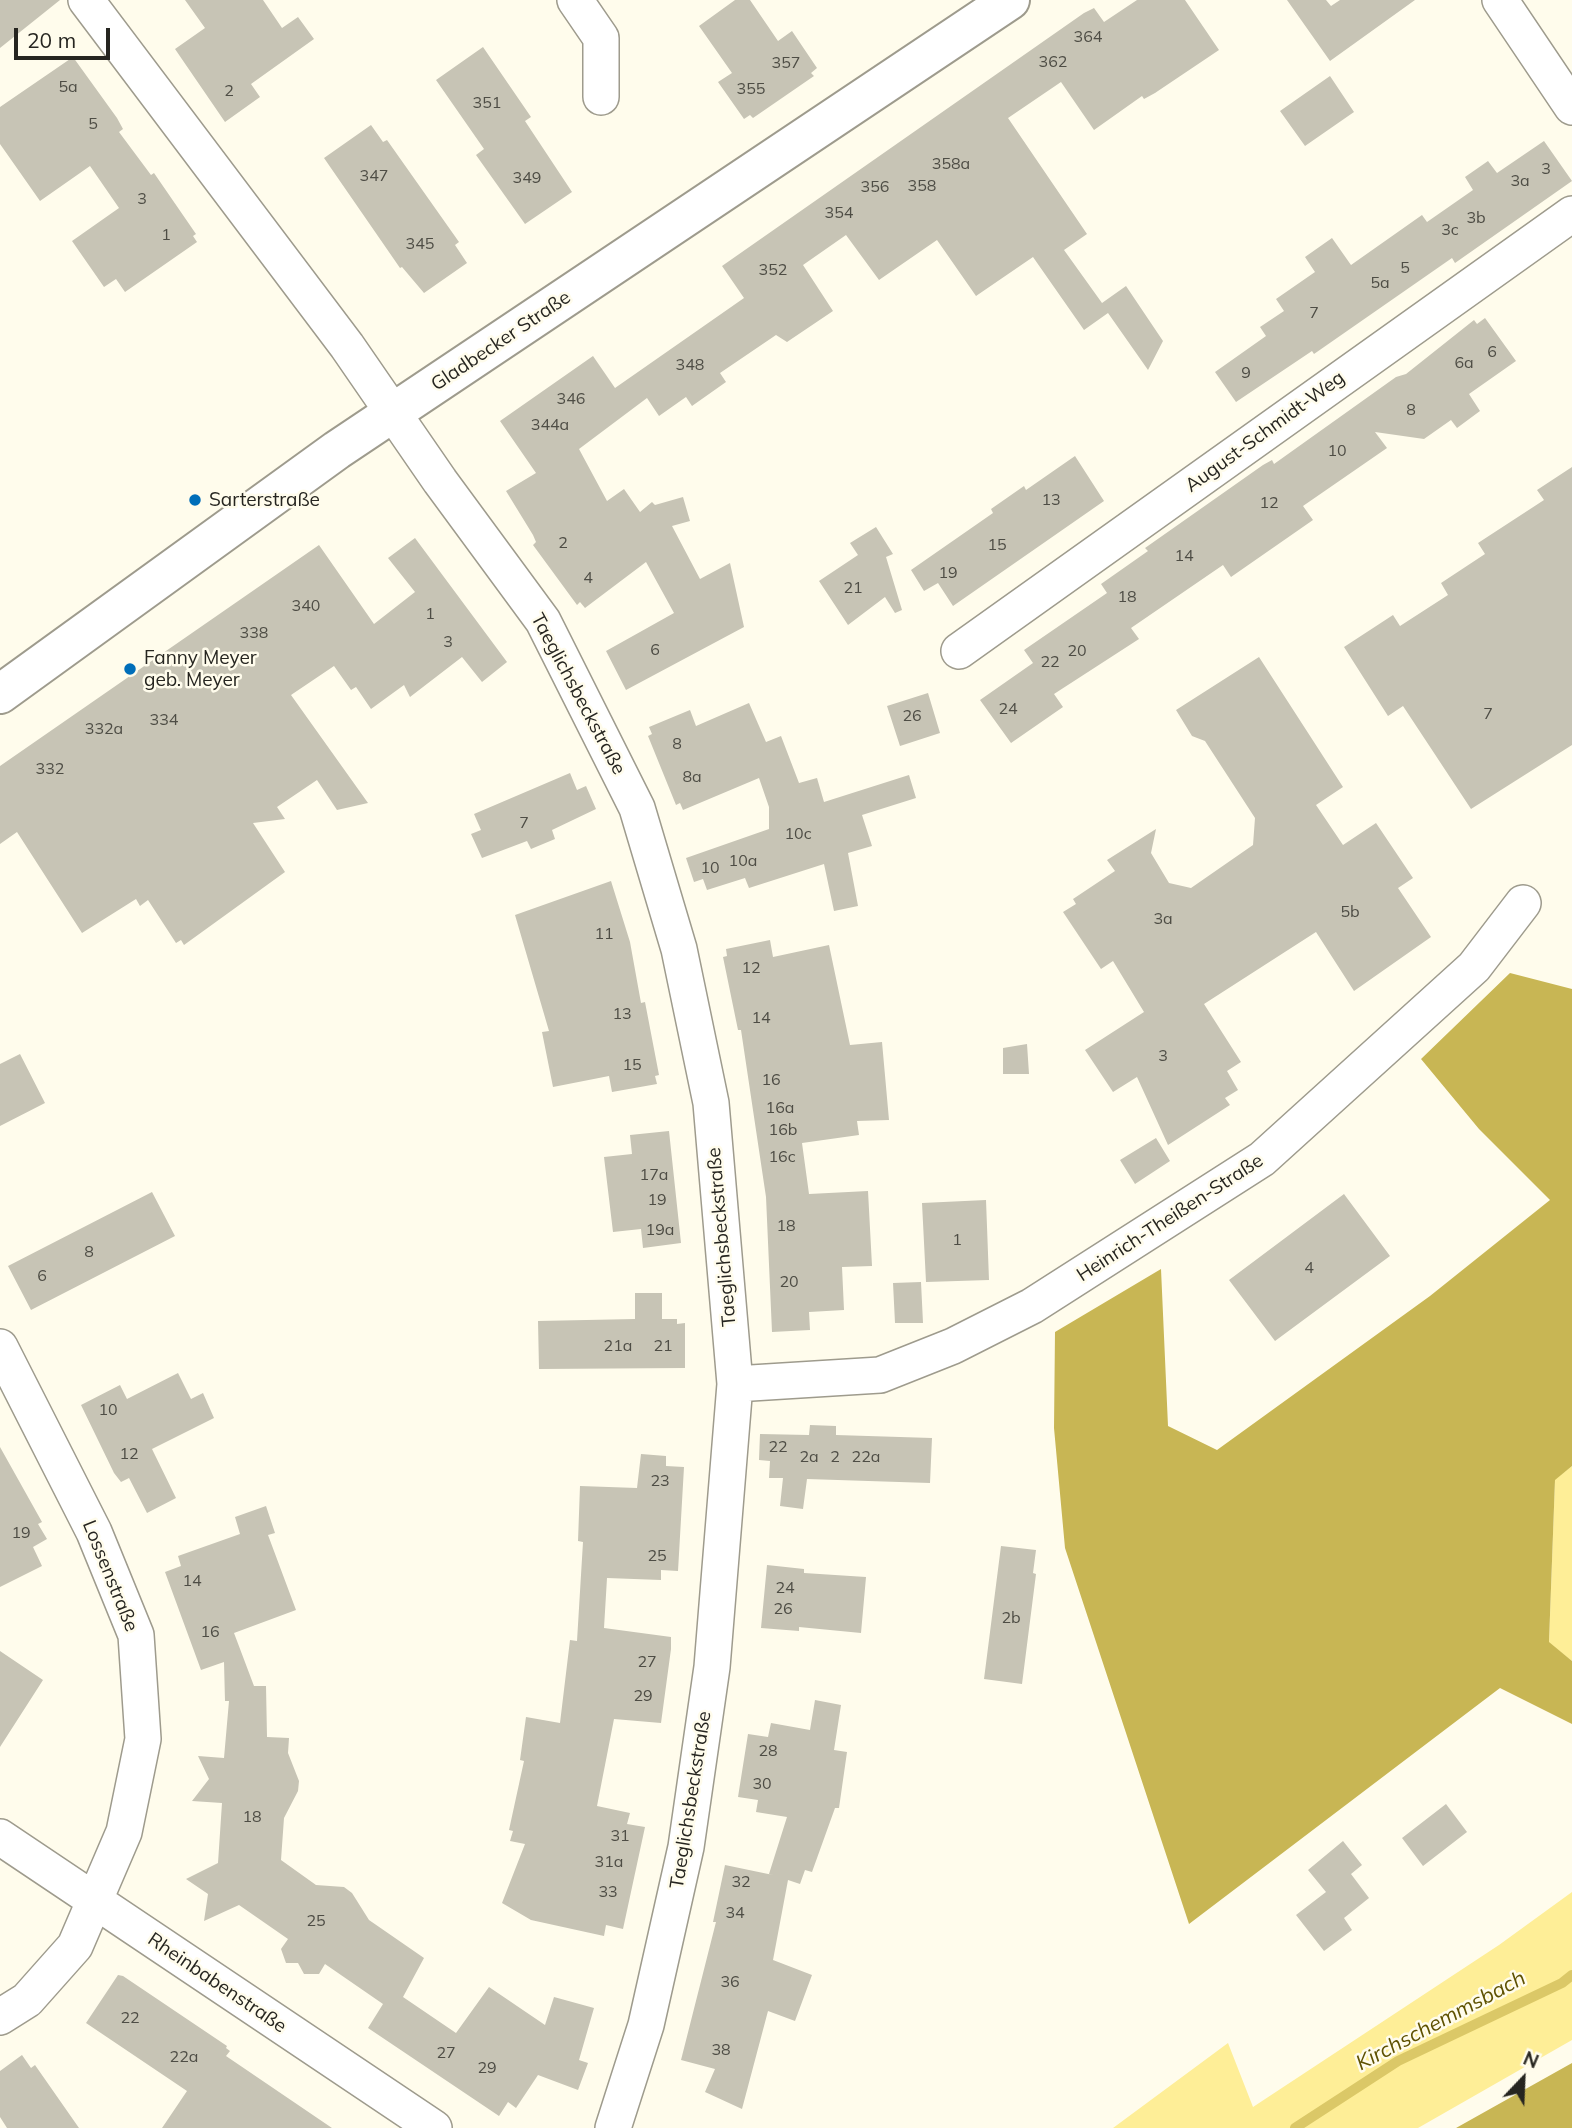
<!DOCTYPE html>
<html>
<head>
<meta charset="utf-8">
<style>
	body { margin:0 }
	#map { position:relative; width:1572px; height:2128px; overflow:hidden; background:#fffcec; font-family:Mulish,sans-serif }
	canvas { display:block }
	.north { position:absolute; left:1488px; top:2044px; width:70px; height:70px; -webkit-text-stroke:5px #fffcec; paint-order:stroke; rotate:23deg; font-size:19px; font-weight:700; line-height:28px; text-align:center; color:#262520 }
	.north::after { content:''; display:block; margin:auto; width:24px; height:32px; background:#262520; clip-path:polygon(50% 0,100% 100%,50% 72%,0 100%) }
	.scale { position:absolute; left:14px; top:28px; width:96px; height:32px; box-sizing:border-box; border:4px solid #262520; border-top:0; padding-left:9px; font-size:21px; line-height:24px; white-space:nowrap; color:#262520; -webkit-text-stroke:5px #fffcec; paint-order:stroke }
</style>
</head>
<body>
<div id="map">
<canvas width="1572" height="2128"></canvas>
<div class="north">N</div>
<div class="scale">20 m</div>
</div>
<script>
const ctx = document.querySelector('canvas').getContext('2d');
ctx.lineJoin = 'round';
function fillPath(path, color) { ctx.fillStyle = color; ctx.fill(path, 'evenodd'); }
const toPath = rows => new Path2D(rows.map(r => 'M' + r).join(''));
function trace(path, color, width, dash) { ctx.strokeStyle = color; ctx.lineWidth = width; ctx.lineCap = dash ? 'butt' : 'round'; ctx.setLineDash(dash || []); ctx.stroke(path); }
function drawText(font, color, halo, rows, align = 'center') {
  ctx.font = font + ' Mulish,sans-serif'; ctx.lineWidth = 5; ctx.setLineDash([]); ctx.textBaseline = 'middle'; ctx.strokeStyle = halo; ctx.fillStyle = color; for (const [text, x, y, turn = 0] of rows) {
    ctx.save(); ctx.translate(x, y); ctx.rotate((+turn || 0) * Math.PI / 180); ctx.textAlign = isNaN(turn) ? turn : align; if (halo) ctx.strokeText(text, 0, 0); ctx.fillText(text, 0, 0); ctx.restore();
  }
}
const green = toPath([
	[1572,1466,1572,1661,1549,1643,1555,1479],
	[1572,1892,1572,2040,1418,2128,1113,2128,1228,2043,1253,2107,1499,1945]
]);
const forest = toPath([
	[1510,973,1572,989,1572,1466,1555,1480,1549,1642,1572,1661,1572,1724,1500,1688,1189,1924,1065,1548,1054,1428,1055,1332,1161,1269,1168,1426,1217,1450,1430,1296,1550,1200,1479,1129,1421,1059],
	[1572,2063,1572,2128,1456,2128]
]);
const stream = toPath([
	[1295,2128,1398,2061,1562,1983,1572,1975]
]);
const building = toPath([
	[0,0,60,0,0,48],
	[185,0,263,0,282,28,298,17,314,39,251,84,260,97,225,122,175,49,205,28],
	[735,0,750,0,778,41,792,31,817,68,811,73,814,76,753,118,750,115,744,119,718,82,732,73,699,26],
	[1137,0,1185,0,1219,50,1155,93,1144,99,1142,96,1094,130,1061,82,1008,118,1087,234,1064,250,1102,303,1126,286,1163,341,1148,370,1108,313,1084,330,1033,257,976,296,937,240,879,280,846,235,803,265,833,311,787,342,776,335,720,373,726,382,692,406,686,397,659,416,647,398,579,449,607,501,624,489,640,512,652,502,655,505,683,497,690,521,672,526,700,579,730,563,744,627,626,690,606,651,674,613,646,562,585,608,580,602,577,605,533,545,536,542,533,535,506,491,536,473,500,421,593,356,615,388,744,298,722,266,1084,13,1094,8,1104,22],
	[1287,0,1326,0,1331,6,1340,0,1415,0,1330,61],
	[483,47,531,117,525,121,572,192,525,224,476,155,484,149,436,80],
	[73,57,117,118,123,129,119,132,151,175,154,173,196,234,193,236,197,242,125,292,116,279,104,287,72,241,119,208,90,166,40,201,0,144,0,107],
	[1330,76,1354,112,1305,146,1280,111],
	[371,125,383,142,387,140,459,242,455,245,467,263,424,293,402,267,400,268,324,158],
	[1544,141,1572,181,1455,263,1452,258,1314,354,1312,351,1236,402,1215,372,1266,336,1260,327,1284,311,1276,299,1315,272,1305,257,1332,238,1351,265,1422,215,1427,222,1473,190,1465,177,1488,161,1497,173],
	[1485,318,1516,361,1469,394,1480,411,1457,428,1451,420,1424,439,1375,432,1387,448,1303,506,1313,520,1231,577,1223,565,1131,628,1139,639,1054,694,1063,707,1011,743,980,700,1033,663,1024,650,1107,593,1101,584,1148,551,1145,548,1263,465,1272,460,1274,464,1396,377,1406,374,1474,320,1477,324],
	[1075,456,1104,501,953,606,938,583,924,591,911,570,993,513,991,509,1024,486,1026,490],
	[1572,467,1572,745,1471,809,1403,706,1388,716,1344,647,1393,615,1400,626,1448,595,1441,583,1485,554,1478,543,1544,500,1537,490],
	[876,527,893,554,886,557,902,610,895,613,885,597,848,625,819,581,858,555,850,543],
	[415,538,507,662,482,682,462,657,410,697,404,685,371,709,356,687,351,690,334,666,291,695,368,803,337,810,317,780,277,807,285,819,253,823,285,872,184,945,181,940,176,943,148,900,140,906,136,899,82,933,17,832,0,844,0,766,319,545,374,624,415,592,388,558],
	[1259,657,1343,787,1316,805,1343,845,1376,823,1413,878,1398,888,1431,937,1354,991,1316,932,1204,1004,1241,1062,1227,1071,1238,1090,1225,1098,1230,1105,1168,1145,1137,1077,1113,1092,1085,1050,1144,1012,1113,961,1101,969,1063,912,1076,904,1073,899,1115,871,1107,860,1156,829,1151,853,1169,883,1191,888,1253,845,1255,818,1205,741,1192,736,1176,710],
	[928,693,940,733,900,746,887,706],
	[749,703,766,742,781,736,799,783,817,778,824,802,909,775,916,798,862,815,872,846,848,853,858,906,834,911,824,864,749,888,745,878,707,890,703,879,694,882,686,858,769,829,769,807,759,778,683,810,680,803,676,805,648,736,652,734,649,727,690,710,696,726],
	[570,773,577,790,586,786,596,809,552,830,555,839,531,849,527,841,482,858,471,834,481,830,474,814],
	[611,881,630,942,641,1003,645,1002,659,1075,655,1076,657,1084,612,1092,609,1076,553,1087,542,1032,549,1031,515,915],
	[770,940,773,957,829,945,850,1045,882,1042,889,1120,857,1121,859,1135,802,1143,809,1194,868,1191,872,1266,842,1267,844,1310,809,1312,810,1330,772,1332,766,1197,741,1030,738,1030,723,957,727,956,726,949],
	[1027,1044,1029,1074,1003,1074,1003,1048],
	[20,1054,45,1103,0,1126,0,1064],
	[669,1131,681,1243,643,1248,641,1229,613,1232,604,1157,632,1154,630,1135],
	[1156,1138,1170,1161,1135,1184,1120,1160],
	[152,1192,175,1236,31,1310,8,1266],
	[1344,1194,1390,1256,1275,1341,1229,1280],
	[986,1200,989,1280,926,1282,922,1203],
	[921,1282,923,1323,895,1323,893,1283],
	[635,1293,662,1293,662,1319,677,1319,677,1324,685,1323,685,1368,539,1369,538,1321,635,1319],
	[178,1373,191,1399,203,1393,214,1418,152,1449,176,1498,147,1513,129,1478,121,1482,114,1473,81,1405,120,1385,127,1399],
	[810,1425,836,1426,836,1435,932,1438,930,1483,807,1479,803,1509,780,1506,783,1478,769,1478,770,1461,759,1460,760,1434,809,1435],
	[0,1447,42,1522,38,1524,47,1539,33,1547,42,1566,0,1587],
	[641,1454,666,1456,666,1466,684,1467,678,1571,661,1570,661,1580,607,1578,604,1628,671,1637,671,1649,661,1723,614,1719,597,1806,630,1813,627,1824,645,1827,623,1929,606,1925,604,1936,531,1920,502,1903,525,1844,510,1841,513,1831,509,1830,524,1761,520,1760,526,1717,560,1723,570,1640,577,1641,583,1542,578,1541,580,1486,637,1488],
	[266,1506,275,1533,268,1535,296,1610,234,1633,254,1686,266,1686,267,1737,289,1738,288,1753,299,1781,298,1791,284,1818,281,1860,316,1885,344,1887,352,1893,369,1920,424,1958,403,1997,456,2033,489,1987,545,2025,554,1997,594,2008,579,2060,588,2063,578,2090,538,2075,516,2108,508,2102,499,2116,368,2028,383,2004,325,1964,319,1974,304,1974,298,1963,286,1963,281,1949,288,1939,239,1905,204,1921,208,1894,186,1879,218,1863,222,1803,192,1801,209,1779,198,1756,224,1758,229,1701,225,1701,224,1662,201,1670,165,1572,181,1566,178,1556,240,1534,235,1517],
	[1001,1546,1036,1550,1033,1573,1036,1574,1022,1684,984,1679],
	[767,1565,804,1569,804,1573,866,1577,861,1633,799,1627,799,1631,761,1628],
	[0,1651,43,1680,0,1747],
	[815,1700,841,1705,834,1750,847,1752,839,1808,835,1808,812,1872,805,1870,800,1884,788,1880,773,1960,812,1975,795,2021,768,2011,742,2109,705,2092,715,2069,681,2060,716,1922,713,1922,725,1865,773,1875,769,1874,787,1817,756,1812,758,1800,738,1797,748,1734,768,1737,771,1723,810,1730],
	[1446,1804,1467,1832,1423,1866,1402,1838],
	[1343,1841,1362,1865,1351,1874,1369,1898,1344,1918,1352,1930,1324,1951,1296,1915,1326,1892,1308,1870],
	[118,1975,123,1976,227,2046,226,2048,230,2051,226,2056,332,2128,162,2128,187,2091,86,2023],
	[22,2055,31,2068,35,2065,79,2128,7,2128,0,2117,0,2071]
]);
const street = toPath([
	[86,0,347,346,440,481,543,621,637,808,679,949,711,1103,735,1384,712,1667,686,1847,646,2025,613,2128],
	[575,0,601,38,601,97],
	[1500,0,1572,107],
	[959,651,1572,214],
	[0,1347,94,1532,136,1635,143,1739,124,1832,75,1946,27,2000,0,2017],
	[735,1384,880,1375,953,1346,1032,1306,1262,1159,1474,967,1523,903],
	[0,1837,434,2128]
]);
const secondary = toPath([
	[0,694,337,450,1010,0]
]);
const markers = [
	[195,500,7,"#006eb9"],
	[130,669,7,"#006eb9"]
];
const numberNames = [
	["364",1088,37],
	["362",1053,62],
	["357",786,63],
	["5a",68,87],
	["355",751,89],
	["2",229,91],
	["351",487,103],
	["5",93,124],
	["358a",951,164],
	["3",1546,169],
	["347",374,176],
	["349",527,178],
	["3a",1520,181],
	["358",922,186],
	["356",875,187],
	["3",142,199],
	["354",839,213],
	["3b",1476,218],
	["3c",1450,230],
	["1",166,235],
	["345",420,244],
	["5",1405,268],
	["352",773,270],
	["5a",1380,283],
	["7",1314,313],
	["6",1492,352],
	["6a",1464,363],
	["348",690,365],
	["9",1246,373],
	["346",571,399],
	["8",1411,410],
	["344a",550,425],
	["10",1337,451],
	["13",1051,500],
	["12",1269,503],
	["2",563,543],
	["15",997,545],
	["14",1184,556],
	["19",948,573],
	["4",588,578],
	["21",853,588],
	["18",1127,597],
	["340",306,606],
	["1",430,614],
	["338",254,633],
	["3",448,642],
	["6",655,650],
	["20",1077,651],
	["22",1050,662],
	["24",1008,709],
	["7",1488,714],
	["26",912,716],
	["334",164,720],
	["332a",104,729],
	["8",677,744],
	["332",50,769],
	["8a",692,777],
	["7",524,823],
	["10c",798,834],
	["10a",743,861],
	["10",710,868],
	["5b",1350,912],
	["3a",1163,919],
	["11",604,934],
	["12",751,968],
	["13",622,1014],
	["14",761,1018],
	["3",1163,1056],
	["15",632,1065],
	["16",771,1080],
	["16a",780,1108],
	["16b",783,1130],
	["16c",782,1157],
	["17a",654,1175],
	["19",657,1200],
	["18",786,1226],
	["19a",660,1230],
	["1",957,1240],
	["8",89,1252],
	["4",1309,1268],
	["6",42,1276],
	["20",789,1282],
	["21a",618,1346],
	["21",663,1346],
	["10",108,1410],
	["22",778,1447],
	["12",129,1454],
	["2a",809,1457],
	["2",835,1457],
	["22a",866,1457],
	["23",660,1481],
	["19",21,1533],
	["25",657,1556],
	["14",192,1581],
	["24",785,1588],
	["26",783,1609],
	["2b",1011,1618],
	["16",210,1632],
	["27",647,1662],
	["29",643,1696],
	["28",768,1751],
	["30",762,1784],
	["18",252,1817],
	["31",620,1836],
	["31a",609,1862],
	["32",741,1882],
	["33",608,1892],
	["34",735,1913],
	["25",316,1921],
	["36",730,1982],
	["22",130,2018],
	["38",721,2050],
	["27",446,2053],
	["22a",184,2057],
	["29",487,2068]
];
const streetNames = [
	["Gladbecker Straße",501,341,-34],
	["August-Schmidt-Weg",1265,432,-36],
	["Taeglichsbeckstraße",578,694,62],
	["Heinrich-Theißen-Straße",1170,1218,-33],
	["Taeglichsbeckstraße",722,1237,-95],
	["Lossenstraße",110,1576,68],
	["Taeglichsbeckstraße",691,1800,-81],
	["Rheinbabenstraße",217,1983,34]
];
const poiNames = [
	["Sarterstraße",209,500],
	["Fanny Meyer",144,658],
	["geb. Meyer",144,680]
];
const waterNames = [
	["Kirchschemmsbach",1441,2021,-28]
];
fillPath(green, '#feee97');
fillPath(forest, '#c8b654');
trace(stream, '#dbc867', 10);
fillPath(building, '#c7c4b5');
trace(street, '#9e9b8d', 38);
trace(secondary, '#9e9b8d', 42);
trace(street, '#fff', 35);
trace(secondary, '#fff', 38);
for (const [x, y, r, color] of markers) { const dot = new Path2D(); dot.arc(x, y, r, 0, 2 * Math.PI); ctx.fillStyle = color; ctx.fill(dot); trace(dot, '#fffcec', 2.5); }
drawText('16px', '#4e4d45', null, numberNames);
drawText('19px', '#262520', '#fffcec', streetNames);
drawText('19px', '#262520', '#fffcec', poiNames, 'left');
drawText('italic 21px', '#5e5100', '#fffcec', waterNames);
</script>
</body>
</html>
